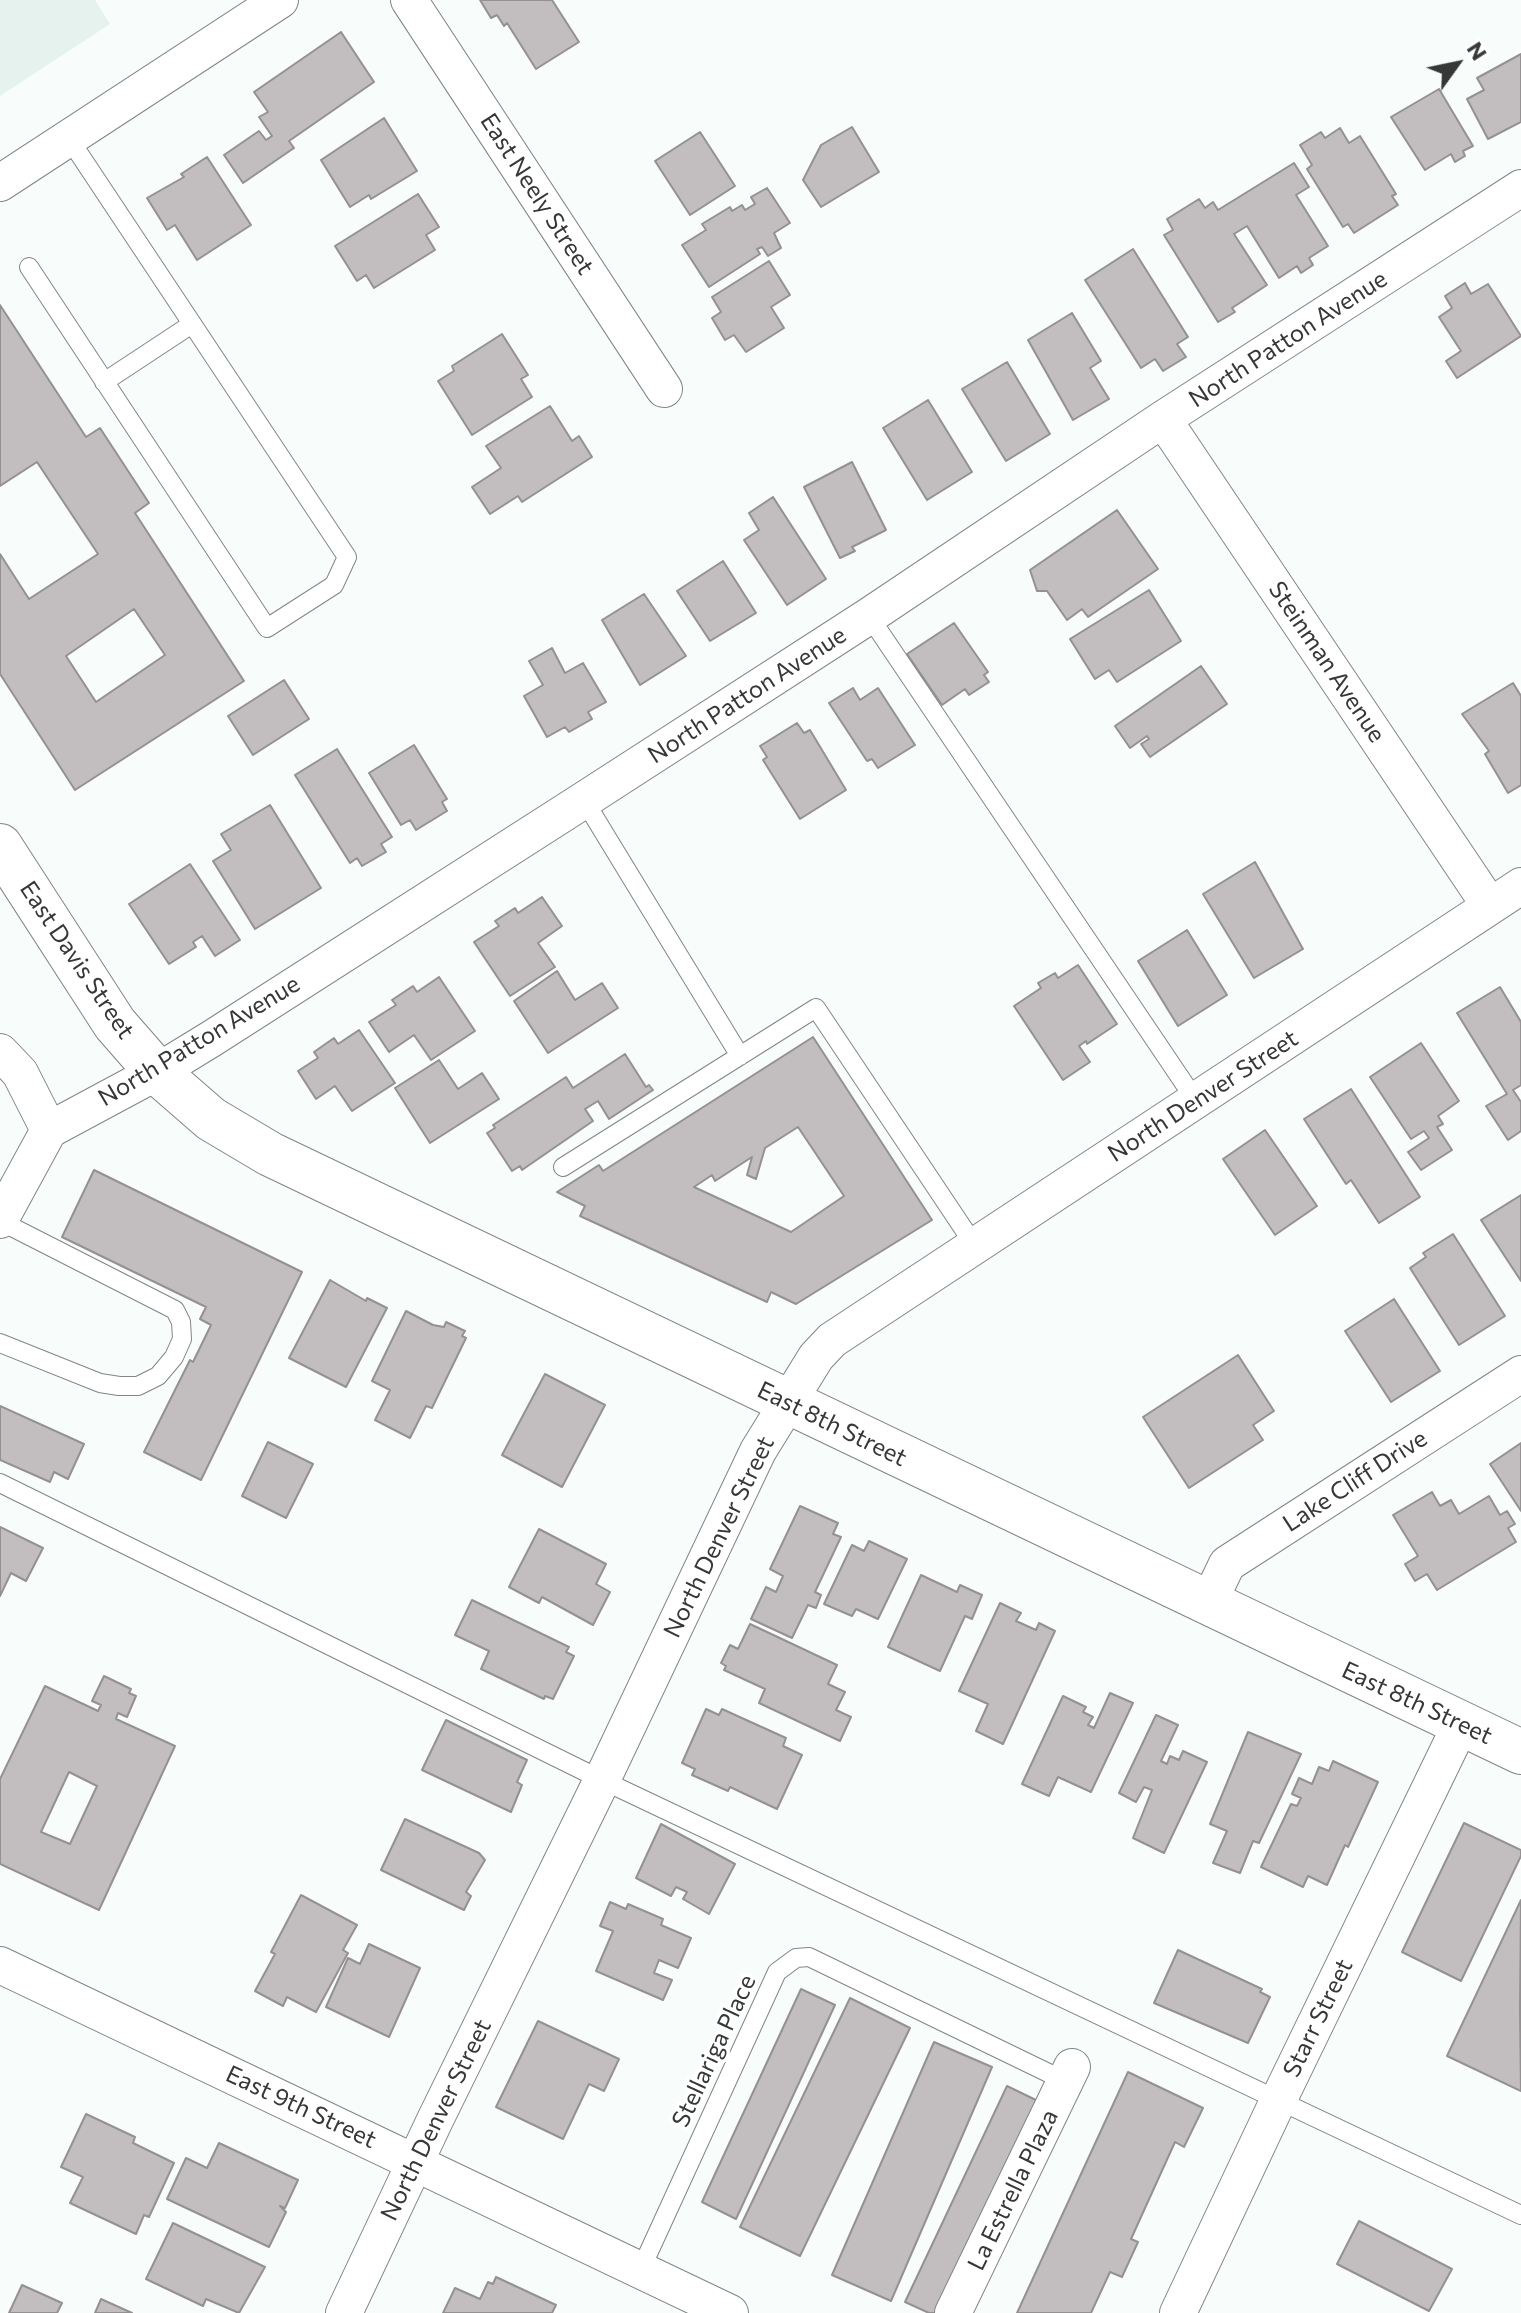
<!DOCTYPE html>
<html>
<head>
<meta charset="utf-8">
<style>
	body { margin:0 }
	#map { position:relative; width:1521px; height:2313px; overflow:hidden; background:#f8fdfb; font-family:Commissioner,sans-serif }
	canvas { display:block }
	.north { position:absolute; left:1417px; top:24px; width:80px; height:80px; -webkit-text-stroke:6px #fff; paint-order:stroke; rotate:57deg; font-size:22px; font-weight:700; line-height:32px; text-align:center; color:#363838 }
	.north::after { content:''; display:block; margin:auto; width:28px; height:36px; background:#363838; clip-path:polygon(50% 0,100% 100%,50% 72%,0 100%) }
</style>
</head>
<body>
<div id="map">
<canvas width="1521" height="2313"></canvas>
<div class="north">N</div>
</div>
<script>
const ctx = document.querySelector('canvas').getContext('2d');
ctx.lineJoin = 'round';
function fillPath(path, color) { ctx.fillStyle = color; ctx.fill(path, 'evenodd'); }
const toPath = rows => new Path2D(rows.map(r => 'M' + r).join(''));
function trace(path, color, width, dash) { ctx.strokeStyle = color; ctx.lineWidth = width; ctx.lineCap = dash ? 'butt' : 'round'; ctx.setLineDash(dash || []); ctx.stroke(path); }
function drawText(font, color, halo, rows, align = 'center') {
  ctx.font = font + ' Commissioner,sans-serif'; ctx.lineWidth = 7; ctx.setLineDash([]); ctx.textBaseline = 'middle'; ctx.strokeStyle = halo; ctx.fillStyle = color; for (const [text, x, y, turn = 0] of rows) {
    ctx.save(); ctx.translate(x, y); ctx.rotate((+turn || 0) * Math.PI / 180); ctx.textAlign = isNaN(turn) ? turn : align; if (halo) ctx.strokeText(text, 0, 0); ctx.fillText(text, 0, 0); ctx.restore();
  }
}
const built = toPath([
	[0,0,95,0,110,24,0,96]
]);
const building = toPath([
	[480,0,552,0,579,42,536,69,507,23,504,26,497,15,491,18,480,0],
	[341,32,374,82,289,141,294,148,243,183,224,155,259,131,266,140,272,136,259,117,268,112,254,92,341,32],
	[1521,54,1521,122,1488,139,1467,99,1484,90,1477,78,1521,54],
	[1439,89,1473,146,1463,151,1465,156,1455,162,1451,154,1425,170,1391,117,1439,89],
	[384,118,417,171,371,199,369,195,350,207,321,160,384,118],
	[852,127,879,172,821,207,803,180,821,145,852,127],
	[1340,128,1349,143,1360,136,1396,194,1392,196,1398,205,1354,233,1348,224,1343,227,1307,169,1312,165,1300,145,1321,132,1325,138,1340,128],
	[700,132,735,186,690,215,655,161,700,132],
	[207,157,251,225,197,260,175,225,167,230,147,198,184,177,181,174,207,157],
	[1294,163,1309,187,1296,195,1328,246,1309,258,1313,265,1301,273,1297,266,1279,278,1247,226,1234,234,1267,285,1232,308,1235,312,1218,322,1164,235,1173,230,1167,219,1199,199,1205,208,1213,202,1218,210,1294,163],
	[767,188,790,223,774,233,781,248,768,256,762,247,757,249,760,254,709,287,682,245,706,230,702,224,730,207,732,211,742,205,745,210,755,204,751,197,767,188],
	[418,194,439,227,426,235,435,250,374,288,366,275,357,281,335,246,418,194],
	[1133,249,1188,337,1177,344,1186,357,1163,371,1155,359,1141,368,1085,280,1133,249],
	[769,261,790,295,771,307,784,328,746,352,734,335,725,340,712,318,721,312,712,297,769,261],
	[1465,283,1471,294,1488,284,1521,336,1457,378,1446,361,1461,351,1439,317,1452,308,1445,296,1465,283],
	[0,305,86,437,100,428,149,503,135,513,244,681,75,790,0,674,0,554,29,599,98,554,37,462,0,486,0,305],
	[134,609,165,655,96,702,66,656,134,609],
	[1072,313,1101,361,1090,368,1109,399,1073,420,1028,340,1072,313],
	[502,334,528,375,521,379,532,397,472,435,438,381,454,371,452,366,502,334],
	[1007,362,1050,434,1006,461,962,389,1007,362],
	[928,400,972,472,927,500,883,428,928,400],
	[550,406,572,441,579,436,592,457,522,502,518,496,490,514,472,487,501,468,486,446,550,406],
	[852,462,886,530,852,547,855,551,840,558,804,487,852,462],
	[773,497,826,579,787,605,744,540,759,530,749,513,773,497],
	[1117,510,1158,569,1088,617,1082,609,1067,620,1047,591,1037,591,1030,570,1117,510],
	[723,561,756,613,710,641,677,591,723,561],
	[1149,590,1181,641,1117,682,1109,670,1095,679,1070,639,1149,590],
	[644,594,686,656,640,685,602,620,644,594],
	[954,623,988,672,984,675,989,682,969,695,965,689,942,705,907,654,954,623],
	[552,648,565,673,583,663,606,702,588,712,592,719,569,732,565,727,547,737,524,696,543,685,529,661,552,648],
	[1201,666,1227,704,1150,757,1141,744,1149,739,1147,736,1130,748,1115,726,1201,666],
	[284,680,309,719,253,755,228,716,284,680],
	[1513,683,1521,696,1521,785,1508,793,1485,754,1489,751,1462,714,1513,683],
	[853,688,860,700,878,688,915,745,878,768,872,759,867,761,829,703,853,688],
	[797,723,804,733,810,730,846,790,800,819,763,760,767,757,760,746,797,723],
	[414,745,447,799,442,802,447,811,416,830,410,820,401,825,369,773,414,745],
	[337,749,392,837,381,844,386,852,362,866,357,858,350,863,295,775,337,749],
	[270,805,321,888,255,929,213,861,231,850,221,834,270,805],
	[1255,862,1303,949,1254,978,1203,894,1255,862],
	[190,864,240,940,215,956,202,936,193,942,196,947,169,964,129,904,190,864],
	[542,897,562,926,538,943,555,967,510,996,474,942,499,926,495,921,515,908,518,913,542,897],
	[1187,930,1227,995,1178,1026,1138,961,1187,930],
	[1078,965,1117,1024,1087,1044,1086,1041,1079,1046,1090,1062,1063,1080,1014,1006,1041,988,1038,983,1055,973,1058,978,1078,965],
	[557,971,575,1000,602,983,618,1008,548,1053,514,1001,557,971],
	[439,977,475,1031,431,1060,414,1035,389,1052,369,1022,396,1005,392,1000,413,986,417,992,439,977],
	[1500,987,1521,1022,1521,1085,1513,1090,1521,1102,1521,1131,1508,1140,1486,1106,1507,1094,1457,1013,1500,987],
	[359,1030,395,1083,352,1111,335,1086,316,1099,298,1071,318,1058,314,1052,334,1038,338,1044,359,1030],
	[813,1037,932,1220,796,1304,771,1292,767,1302,580,1216,585,1206,557,1192,599,1165,603,1171,813,1037],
	[798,1127,844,1196,791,1232,694,1187,712,1175,715,1181,752,1157,747,1175,756,1179,765,1148,798,1127],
	[1421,1043,1459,1101,1438,1116,1443,1124,1437,1127,1452,1150,1421,1170,1408,1152,1429,1138,1424,1131,1411,1139,1370,1077,1421,1043],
	[625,1054,646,1087,649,1085,653,1090,609,1119,598,1101,585,1109,593,1121,522,1170,520,1166,512,1171,487,1133,495,1128,493,1125,566,1077,573,1088,625,1054],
	[439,1060,458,1089,482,1073,499,1099,430,1143,395,1088,439,1060],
	[1351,1089,1420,1197,1379,1223,1351,1180,1346,1184,1304,1119,1351,1089],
	[1265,1130,1317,1206,1275,1235,1223,1159,1265,1130],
	[94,1170,302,1272,201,1480,144,1452,190,1360,193,1362,211,1325,200,1319,206,1307,62,1237,94,1170],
	[1521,1195,1521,1281,1481,1220,1521,1195],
	[1453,1234,1505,1316,1459,1345,1410,1268,1426,1257,1423,1253,1453,1234],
	[330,1280,366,1301,367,1298,387,1308,346,1387,289,1358,330,1280],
	[1394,1299,1440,1371,1391,1402,1345,1331,1394,1299],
	[406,1311,433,1325,444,1327,446,1322,465,1331,462,1336,466,1338,432,1408,426,1406,410,1438,375,1420,390,1390,372,1381,406,1311],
	[1238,1355,1274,1411,1253,1425,1263,1440,1189,1488,1143,1417,1238,1355],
	[545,1374,605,1405,562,1487,502,1455,545,1374],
	[0,1406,84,1444,68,1479,54,1472,50,1482,0,1460,0,1406],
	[268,1442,313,1464,286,1518,242,1496,268,1442],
	[1521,1443,1521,1511,1490,1464,1521,1443],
	[1432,1492,1440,1506,1451,1500,1459,1514,1489,1496,1500,1515,1507,1511,1515,1524,1508,1528,1516,1542,1437,1590,1427,1574,1415,1581,1405,1564,1418,1556,1393,1515,1432,1492],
	[800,1506,838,1523,833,1534,841,1537,815,1592,821,1595,816,1608,808,1605,792,1638,751,1619,766,1587,776,1592,783,1576,770,1569,800,1506],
	[0,1527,43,1548,26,1581,11,1573,0,1596,0,1527],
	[539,1529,606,1564,596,1584,610,1592,593,1625,542,1597,539,1603,509,1587,539,1529],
	[869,1541,907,1559,878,1619,856,1609,852,1616,824,1604,852,1545,864,1551,869,1541],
	[921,1575,957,1592,960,1585,982,1595,972,1619,965,1616,940,1671,888,1647,921,1575],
	[472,1600,569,1647,566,1652,574,1656,553,1699,545,1696,544,1699,481,1669,489,1651,455,1635,472,1600],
	[1000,1603,1021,1613,1016,1621,1036,1630,1039,1623,1055,1631,1003,1744,976,1731,988,1704,959,1691,1000,1603],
	[750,1624,837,1665,828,1684,845,1692,836,1710,851,1717,840,1741,759,1703,765,1689,724,1670,726,1666,721,1663,730,1645,738,1649,750,1624],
	[104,1676,131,1689,129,1693,136,1696,127,1717,118,1713,116,1719,175,1746,99,1910,0,1864,0,1779,45,1686,98,1711,101,1705,92,1701,104,1676],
	[69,1772,97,1786,70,1844,41,1832,69,1772],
	[1110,1693,1133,1703,1091,1792,1058,1777,1049,1796,1022,1784,1063,1696,1086,1707,1083,1712,1093,1717,1088,1725,1094,1728,1110,1693],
	[706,1709,719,1715,722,1709,786,1738,783,1746,802,1755,777,1809,730,1787,728,1791,692,1775,695,1769,682,1763,706,1709],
	[1156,1715,1178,1725,1161,1761,1167,1764,1170,1756,1179,1760,1183,1751,1207,1762,1164,1853,1133,1838,1152,1790,1144,1787,1136,1802,1119,1793,1156,1715],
	[446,1720,527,1760,517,1782,522,1785,511,1812,422,1770,446,1720],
	[1248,1732,1301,1754,1259,1843,1253,1841,1240,1873,1213,1863,1227,1831,1210,1824,1248,1732],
	[1333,1761,1378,1782,1348,1847,1345,1845,1327,1885,1308,1876,1303,1887,1261,1867,1291,1804,1297,1806,1301,1798,1292,1794,1299,1778,1312,1784,1319,1767,1329,1771,1333,1761],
	[405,1819,479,1853,485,1860,466,1892,471,1896,464,1910,381,1870,405,1819],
	[1464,1823,1521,1850,1521,1856,1461,1981,1402,1952,1464,1823],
	[661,1824,735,1864,709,1914,683,1899,687,1892,676,1887,671,1896,636,1878,661,1824],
	[301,1895,357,1925,343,1950,348,1953,316,2012,287,1997,283,2006,255,1991,275,1954,271,1952,301,1895],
	[1521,1900,1520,2012,1521,2091,1447,2056,1521,1900],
	[610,1902,626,1909,628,1904,663,1919,661,1925,691,1938,678,1968,659,1960,654,1973,672,1980,663,2000,596,1971,613,1931,600,1926,610,1902],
	[369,1944,420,1968,389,2037,326,2007,348,1958,360,1964,369,1944],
	[1178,1950,1262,1989,1260,1992,1270,1997,1248,2043,1154,2003,1178,1950],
	[801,1989,835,2005,736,2219,702,2202,801,1989],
	[850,1998,910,2028,800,2256,740,2227,850,1998],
	[538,2021,619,2059,604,2091,589,2084,563,2139,496,2107,538,2021],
	[934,2042,992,2067,891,2301,832,2275,934,2042],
	[1128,2072,1203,2108,1184,2147,1175,2142,1131,2239,1138,2242,1122,2277,1110,2272,1091,2313,1017,2313,1128,2072],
	[1007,2086,1040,2102,941,2313,929,2313,905,2302,1007,2086],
	[86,2114,135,2137,133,2143,174,2163,149,2217,144,2215,136,2234,70,2203,83,2177,61,2167,86,2114],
	[219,2143,298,2180,285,2208,280,2206,286,2212,269,2247,167,2199,186,2158,207,2168,219,2143],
	[1359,2221,1452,2269,1429,2311,1337,2264,1359,2221],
	[173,2223,265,2267,239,2313,206,2299,203,2306,146,2279,173,2223],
	[496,2277,556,2305,552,2313,443,2313,455,2288,480,2299,488,2282,493,2284,496,2277],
	[22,2285,62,2303,57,2313,9,2313,22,2285],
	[101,2299,132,2313,95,2313,101,2299]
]);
const lane = toPath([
	[29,267,267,628,334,585,347,557,68,137],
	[104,382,192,324],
	[869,616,1196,1101],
	[584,800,740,1056],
	[563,1167,816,1008,975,1246],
	[0,1221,175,1310,181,1322,182,1339,174,1357,158,1376,138,1386,119,1386,100,1383,0,1343],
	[0,1483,602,1780,1521,2215],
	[641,2269,777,1972,796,1958,809,1957,1065,2081]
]);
const street = toPath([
	[409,0,664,389],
	[0,183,280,0],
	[1163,419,1490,906],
	[0,1052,20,1073,49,1130],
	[0,1220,49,1130,157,1072,211,1039,584,800,869,616,1163,419,1521,188],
	[1208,1604,1227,1564,1521,1374],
	[0,1965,730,2313],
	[344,2313,435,2120,602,1780,758,1451,816,1357,832,1340,1521,886],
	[953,2313,1072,2067],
	[1178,2313,1278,2101,1461,1724]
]);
const secondary = toPath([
	[0,846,115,1024,157,1072,211,1119,270,1154,1521,1752]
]);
const streetNames = [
	["East Neely Street",537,194,57],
	["North Patton Avenue",1288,339,-33],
	["Steinman Avenue",1327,662,56],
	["North Patton Avenue",747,695,-33],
	["East Davis Street",77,960,56],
	["North Patton Avenue",199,1041,-31],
	["North Denver Street",1203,1096,-33],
	["East 8th Street",832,1424,26],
	["Lake Cliff Drive",1355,1481,-33],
	["North Denver Street",719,1537,-64],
	["East 8th Street",1417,1703,25],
	["Starr Street",1318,2018,-64],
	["Stellariga Place",714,2051,-65],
	["East 9th Street",301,2107,25],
	["North Denver Street",436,2120,-64],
	["La Estrella Plaza",1013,2190,-64]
];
fillPath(built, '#e5f2ed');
fillPath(building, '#c2bdbf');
trace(building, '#959192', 2);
trace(lane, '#818584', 20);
trace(street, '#818584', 38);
trace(secondary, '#818584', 46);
trace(lane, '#fff', 18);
trace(street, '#fff', 36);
trace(secondary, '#fff', 44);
drawText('24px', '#363838', '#fff', streetNames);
</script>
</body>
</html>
